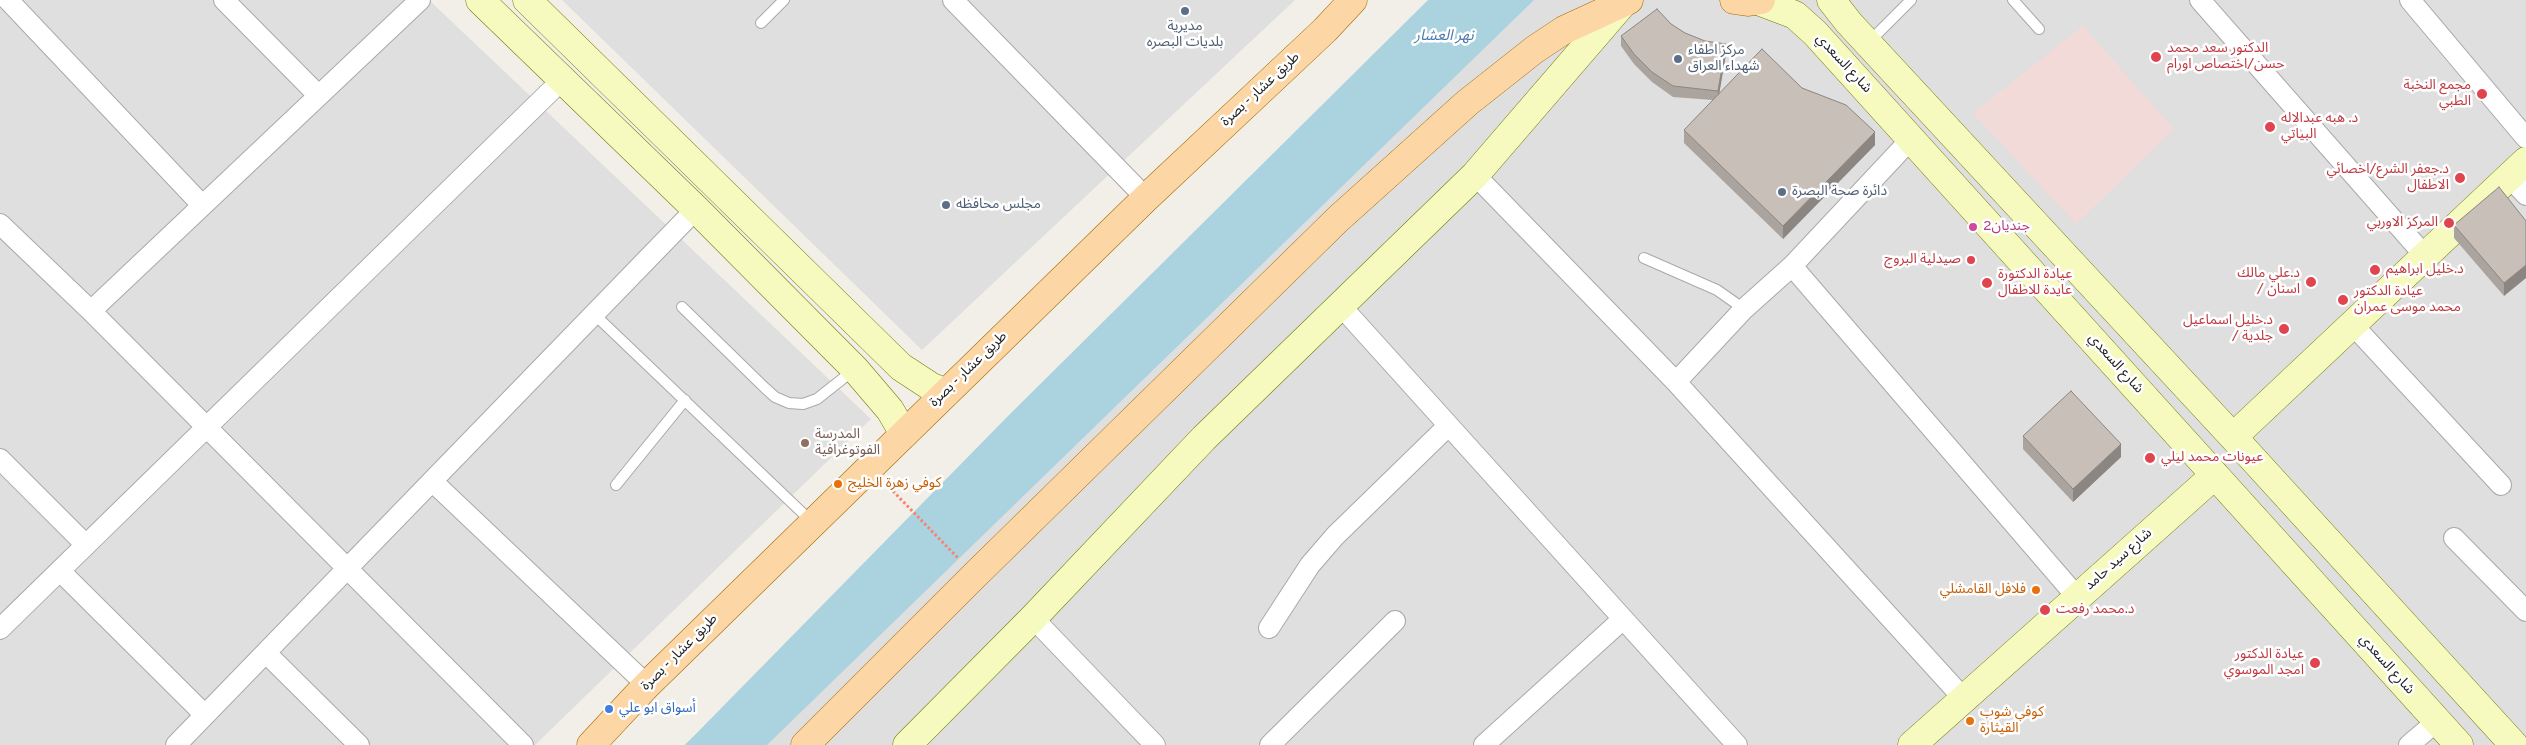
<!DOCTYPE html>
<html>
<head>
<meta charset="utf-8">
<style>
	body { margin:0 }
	canvas { display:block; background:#f2efe9 }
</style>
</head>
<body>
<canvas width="2526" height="745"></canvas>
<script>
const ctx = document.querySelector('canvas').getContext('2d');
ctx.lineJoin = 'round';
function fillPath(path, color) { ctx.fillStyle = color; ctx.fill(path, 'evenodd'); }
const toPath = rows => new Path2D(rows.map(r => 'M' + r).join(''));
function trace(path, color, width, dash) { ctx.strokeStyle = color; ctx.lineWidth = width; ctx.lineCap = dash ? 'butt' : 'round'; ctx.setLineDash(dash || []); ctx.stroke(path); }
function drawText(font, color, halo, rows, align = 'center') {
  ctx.font = font + ' Overpass,"Noto Sans Arabic",sans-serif'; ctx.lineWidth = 5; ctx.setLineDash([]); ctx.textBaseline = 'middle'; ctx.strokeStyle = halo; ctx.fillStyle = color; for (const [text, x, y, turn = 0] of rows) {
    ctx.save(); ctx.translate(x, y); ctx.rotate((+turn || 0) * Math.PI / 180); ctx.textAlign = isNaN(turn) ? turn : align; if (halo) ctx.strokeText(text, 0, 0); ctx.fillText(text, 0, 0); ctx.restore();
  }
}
const residential = toPath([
	[0,0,429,0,871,419,535,745,0,745],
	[562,0,1295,0,922,350],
	[1489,0,2526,0,2526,745,684,745]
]);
const commercial = toPath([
	[2083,26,2174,129,2076,224,1973,113]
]);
const water = toPath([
	[1428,0,1534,0,767,745,685,745,1011,413]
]);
const path = toPath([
	[886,484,958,558]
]);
const lane = toPath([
	[2013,0,2039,29],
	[761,23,784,0],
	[1869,42,1911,0],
	[1644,258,1717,290,1744,309],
	[682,307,765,388,775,397,789,403,803,404,817,399,855,369],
	[594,314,812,522],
	[616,485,685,400]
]);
const street = toPath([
	[8,0,202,205],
	[224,0,318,95],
	[953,0,1146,198],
	[2200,0,2425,256],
	[2410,0,2526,138],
	[1475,175,1676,382,1964,699],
	[2509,177,2526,195],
	[0,224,91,311,523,745],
	[1792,266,2077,597],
	[1340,305,1737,745],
	[91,311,420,0],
	[2352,324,2501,485],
	[1676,382,1744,309,1792,266,1912,138],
	[0,459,86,545],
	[432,481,647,685],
	[2454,538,2526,611],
	[60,571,205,715],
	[1033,618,1155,745],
	[1269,628,1310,565,1335,536,1448,426],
	[0,629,563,79],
	[266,653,359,745],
	[176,745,696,209],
	[1270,745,1395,621],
	[1484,745,1623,619],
	[2409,745,2437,721]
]);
const secondary = toPath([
	[480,0,696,209,855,369,890,410,904,434],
	[527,0,901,367,930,386,946,393],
	[1831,0,1849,23,2233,437,2514,745],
	[1758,1,1795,15,1815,33,2459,745],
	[2233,437,2526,161],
	[907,745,1033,618,1204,438,1475,175,1624,2],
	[1912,745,2215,475]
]);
const primary = toPath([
	[1734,0,1748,2,1761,0],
	[591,745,647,685,1146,198,1325,30,1353,0],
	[805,745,975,575,1338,219,1467,103,1534,50,1564,30,1629,0]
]);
const wall = toPath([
	[1671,24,1685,33,1726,54,1719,93,1802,88,1875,145,1783,239,1684,143,1684,130,1713,100,1673,97,1652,82,1634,64,1621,46,1621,36],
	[2526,221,2504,296,2454,238,2454,225],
	[2023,436,2121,457,2073,502,2023,449]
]);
const shadedWall = toPath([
	[1726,44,1726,54,1718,101,1718,91],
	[1875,132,1875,145,1783,239,1783,226],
	[2526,265,2526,278,2504,296,2504,283],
	[2121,444,2121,457,2073,502,2073,489]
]);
const building = toPath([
	[1657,9,1671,24,1685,33,1705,41,1726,44,1718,91,1673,86,1652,72,1634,54,1621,36,1657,9],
	[1762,49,1802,88,1846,105,1875,132,1783,226,1684,130,1762,49],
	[2499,187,2526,221,2526,265,2504,283,2454,225,2499,187],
	[2071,391,2121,444,2073,489,2023,436,2071,391]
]);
const markers = [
	[1185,11,5,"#5c6f8a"],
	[2156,57,6,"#e0444e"],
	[1678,59,5,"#5c6f8a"],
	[2482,94,6,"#e0444e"],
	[2270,127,6,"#e0444e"],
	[2460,178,6,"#e0444e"],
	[1782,192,5,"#5c6f8a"],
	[946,205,5,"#5c6f8a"],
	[2449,223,6,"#e0444e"],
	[1973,227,5,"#d1479c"],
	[1971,260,5,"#e0444e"],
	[2375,270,6,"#e0444e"],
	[2311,282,6,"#e0444e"],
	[1987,283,6,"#e0444e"],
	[2343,300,6,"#e0444e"],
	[2284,329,6,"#e0444e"],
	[805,443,5,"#8d6e63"],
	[2150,458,6,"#e0444e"],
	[838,484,5,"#e8710a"],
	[2036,590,5,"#e8710a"],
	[2045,610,6,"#e0444e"],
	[2315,663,6,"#e0444e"],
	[609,709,5,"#3f7fe0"],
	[1970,721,5,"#e8710a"]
];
const serviceNames = [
	["مديرية",1185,27,"center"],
	["بلديات البصره",1185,43,"center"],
	["مركز اطفاء",1688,51],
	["شهداء العراق",1688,67],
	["دائرة صحة البصرة",1792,192],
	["مجلس محافظه",956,205]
];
const healthNames = [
	["الدكتور سعد محمد",2167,49],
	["حسن/اختصاص اورام",2167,65],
	["مجمع النخبة",2471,86,"right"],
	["الطبي",2471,102,"right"],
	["د. هبه عبدالاله",2281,119],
	["البياتي",2281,135],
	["د.جعفر الشرع/اخصائي",2449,170,"right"],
	["الاطفال",2449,186,"right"],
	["المركز الاوربي",2438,223,"right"],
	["صيدلية البروج",1961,260,"right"],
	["د.خليل ابراهيم",2386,270],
	["د.علي مالك",2300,274,"right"],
	["/ اسنان",2300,290,"right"],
	["عيادة الدكتورة",1998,275],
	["عايدة للاطفال",1998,291],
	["عيادة الدكتور",2354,292],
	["محمد موسى عمران",2354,308],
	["د.خليل اسماعيل",2273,321,"right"],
	["/ جلدية",2273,337,"right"],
	["عيونات محمد ليلي",2161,458],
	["د.محمد رفعت",2056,610],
	["عيادة الدكتور",2304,655,"right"],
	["امجد الموسوي",2304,671,"right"]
];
const streetNames = [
	["شارع السعدي",1843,64,47],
	["طريق عشار - بصرة",1261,90,-43],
	["شارع السعدي",2115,364,48],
	["طريق عشار - بصرة",969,370,-44],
	["شارع سيد حامد",2119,560,-42],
	["طريق عشار - بصرة",680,653,-45],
	["شارع السعدي",2386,665,48]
];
const hotelNames = [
	["جنديان2",1983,227]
];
const educationNames = [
	["المدرسة",815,435],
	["الفوتوغرافية",815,451]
];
const foodNames = [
	["كوفي زهرة الخليج",848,484],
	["فلافل القامشلي",2026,590,"right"],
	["كوفي شوب",1980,713],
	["القيثارة",1980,729]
];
const shopNames = [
	["أسواق ابو علي",619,709]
];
const waterNames = [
	["نهر العشار",1444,37]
];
fillPath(residential, '#e0dfdf');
fillPath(commercial, '#f2dad9');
fillPath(water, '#aad3df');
trace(lane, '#a9a9a9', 12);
trace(street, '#a9a9a9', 22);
trace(secondary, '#707d05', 29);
trace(primary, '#a06b00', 29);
trace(path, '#fa8072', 3, [2.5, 2.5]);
trace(lane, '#fff', 10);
trace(street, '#fff', 20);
trace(secondary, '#f7fabf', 28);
trace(primary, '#fcd6a4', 28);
fillPath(wall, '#aba49e');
fillPath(shadedWall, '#8b8681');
fillPath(building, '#c7bfb8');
trace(building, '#8b8681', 1);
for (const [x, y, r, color] of markers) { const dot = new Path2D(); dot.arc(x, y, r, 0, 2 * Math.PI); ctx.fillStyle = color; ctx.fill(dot); trace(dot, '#fff', 2); }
drawText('14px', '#4e5e75', '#fff', serviceNames, 'left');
drawText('14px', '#be3a42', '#fff', healthNames, 'left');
drawText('14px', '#222', '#fff', streetNames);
drawText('14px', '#b23c85', '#fff', hotelNames, 'left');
drawText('14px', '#785e54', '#fff', educationNames, 'left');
drawText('14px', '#c56008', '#fff', foodNames, 'left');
drawText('14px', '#366cbe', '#fff', shopNames, 'left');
drawText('italic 15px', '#4a7aab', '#fff', waterNames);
</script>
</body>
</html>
